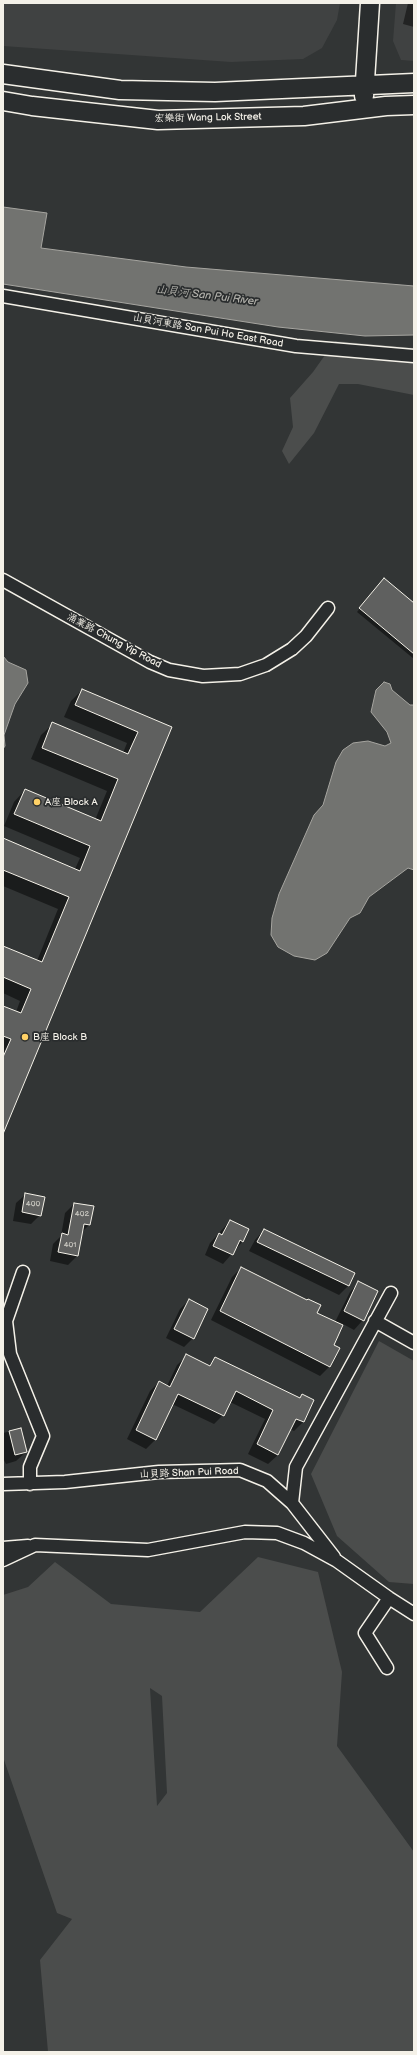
<!DOCTYPE html>
<html>
<head>
<meta charset="utf-8">
<style>
	body { margin:0 }
	#map { position:relative; width:417px; height:2055px; overflow:hidden; background:#323535; font-family:"Balsamiq Sans",sans-serif }
	canvas { display:block }
	.frame { position:absolute; inset:0; border:4px solid #f4f1e8; pointer-events:none }
</style>
</head>
<body>
<div id="map">
<canvas width="417" height="2055"></canvas>
<div class="frame"></div>
</div>
<script>
const ctx = document.querySelector('canvas').getContext('2d');
ctx.lineJoin = 'round';
function fillPath(path, color) { ctx.fillStyle = color; ctx.fill(path, 'evenodd'); }
const toPath = rows => new Path2D(rows.map(r => 'M' + r).join(''));
function trace(path, color, width, dash) { ctx.strokeStyle = color; ctx.lineWidth = width; ctx.lineCap = dash ? 'butt' : 'round'; ctx.setLineDash(dash || []); ctx.stroke(path); }
function drawText(font, color, halo, rows, align = 'center') {
  ctx.font = font + ' "Balsamiq Sans","LXGW WenKai TC",sans-serif'; ctx.lineWidth = 3.5; ctx.setLineDash([]); ctx.textBaseline = 'middle'; ctx.strokeStyle = halo; ctx.fillStyle = color; for (const [text, x, y, turn = 0] of rows) {
    ctx.save(); ctx.translate(x, y); ctx.rotate((+turn || 0) * Math.PI / 180); ctx.textAlign = isNaN(turn) ? turn : align; if (halo) ctx.strokeText(text, 0, 0); ctx.fillText(text, 0, 0); ctx.restore();
  }
}
const built = toPath([
	[3,3,340,3,337,20,322,48,303,59,231,62,3,46],
	[396,3,414,3,414,61,401,60,393,41]
]);
const green = toPath([
	[335,341,414,348,414,395,358,384,339,384,314,433,289,464,282,451,293,427,290,398,313,372],
	[379,1341,414,1361,414,1584,389,1582,337,1536,311,1474],
	[258,1557,318,1572,342,1672,337,1746,414,1852,414,2052,48,2052,40,1960,72,1919,57,1913,3,1757,3,1595,28,1587,55,1562,111,1604,200,1612],
	[150,1688,162,1696,167,1793,157,1806]
]);
const water = toPath([
	[3,207,47,213,41,248,186,267,414,286,414,335,365,336,278,327,3,284,3,207],
	[3,656,8,662,26,670,28,683,15,704,4,735,5,746,3,749,3,656],
	[384,682,390,684,392,690,410,705,414,705,414,870,408,868,369,897,360,913,350,918,327,953,315,960,294,956,278,947,271,935,272,918,279,894,314,815,323,805,336,762,343,750,353,743,368,741,385,746,391,743,387,732,371,712,376,690,384,682]
]);
const shadow = toPath([
	[408,3,414,3,414,27,403,24],
	[381,582,414,604,414,659,357,612],
	[82,690,171,727,3,1132,3,1007,16,1012,20,1001,3,993,3,947,37,961,58,909,3,886,3,842,75,869,80,858,4,826,14,802,25,790,95,820,107,791,31,759,41,735,53,724,123,753,127,743,64,717,71,701],
	[26,1194,40,1215,31,1224,13,1221,16,1203],
	[74,1204,89,1225,82,1232,77,1256,68,1265,50,1261,53,1244,61,1236,65,1213],
	[230,1221,243,1241,223,1264,205,1255,210,1243],
	[264,1230,354,1274,348,1286,339,1295,249,1251,255,1240],
	[241,1268,307,1301,316,1313,335,1322,350,1292,359,1283,363,1320,354,1330,343,1324,333,1345,339,1348,329,1367,320,1376,211,1320,232,1277],
	[189,1300,193,1338,184,1347,166,1338,180,1309],
	[187,1356,208,1366,215,1359,299,1399,302,1395,313,1401,303,1422,294,1431,290,1429,278,1455,268,1464,248,1454,265,1419,230,1402,223,1415,214,1424,172,1404,156,1439,146,1449,127,1439,150,1391,159,1382,167,1386,177,1365],
	[20,1429,26,1452,16,1461,6,1464,3,1458,3,1433]
]);
const building = toPath([
	[384,578,414,603,414,654,359,608,384,578],
	[82,689,172,727,3,1134,3,1057,11,1039,3,1036,3,1006,21,1013,31,989,3,977,3,946,42,962,69,897,3,870,3,838,80,871,90,846,14,814,25,789,101,821,118,779,42,748,52,722,128,754,138,732,75,705,82,689],
	[25,1193,45,1197,41,1216,22,1212,25,1193],
	[74,1203,94,1206,90,1225,84,1224,78,1256,58,1252,62,1233,68,1235,74,1203],
	[230,1220,249,1229,243,1242,240,1240,233,1255,213,1246,219,1233,222,1235,230,1220],
	[264,1229,355,1273,349,1286,257,1242,264,1229],
	[241,1267,307,1300,308,1299,321,1305,317,1313,343,1325,334,1345,340,1348,330,1367,220,1311,241,1267],
	[358,1281,378,1291,364,1321,344,1311,358,1281],
	[189,1299,208,1309,194,1339,174,1329,189,1299],
	[186,1354,210,1366,215,1357,300,1398,302,1394,314,1400,304,1422,296,1419,278,1455,257,1444,273,1410,236,1391,224,1416,178,1394,156,1440,136,1430,159,1381,170,1387,186,1354],
	[21,1428,27,1452,15,1455,9,1431,21,1428]
]);
const street = toPath([
	[3,296,296,346,414,356],
	[3,580,150,662,169,670,203,676,240,674,266,665,292,649,306,636,328,608],
	[23,1272,6,1321,10,1354,43,1436,30,1467,30,1484],
	[375,1321,414,1343],
	[3,1484,65,1482,159,1472,240,1470,267,1481,292,1503,334,1557],
	[292,1503,296,1467,391,1293],
	[3,1548,28,1546],
	[3,1560,35,1545,148,1550,245,1532,277,1533,304,1543,337,1561,389,1598,414,1614],
	[387,1668,365,1633,389,1598]
]);
const secondary = toPath([
	[3,74,120,90,215,92,414,83],
	[364,96,370,3],
	[3,101,32,106,158,120,304,116,386,106,414,105]
]);
const markers = [
	[37,802,4,"#ffd166"],
	[25,1037,4,"#ffd166"]
];
const numberNames = [
	["400",33,1204],
	["402",82,1214],
	["401",70,1245]
];
const streetNames = [
	["宏樂街 Wang Lok Street",208,118,-1],
	["山貝河東路 San Pui Ho East Road",208,331,10],
	["涌業路 Chung Yip Road",114,641,28],
	["山貝路 Shan Pui Road",189,1473,-2]
];
const poiNames = [
	["A座 Block A",45,802],
	["B座 Block B",33,1037]
];
const waterNames = [
	["山貝河 San Pui River",207,296,7]
];
fillPath(built, '#404242');
fillPath(green, '#4b4d4c');
fillPath(water, '#727370');
trace(water, '#a6a5a0', 1);
fillPath(shadow, '#0007');
fillPath(building, '#5f605f');
trace(building, '#f4f1e8', 1);
trace(street, '#f4f1e8', 15);
trace(secondary, '#f4f1e8', 21);
trace(street, '#2a2d2e', 12);
trace(secondary, '#2a2d2e', 18);
for (const [x, y, r, color] of markers) { const dot = new Path2D(); dot.arc(x, y, r, 0, 2 * Math.PI); ctx.fillStyle = color; ctx.fill(dot); trace(dot, '#2a2d2e', 1.5); }
drawText('8px', '#cfcdc6', null, numberNames);
drawText('10px', '#f4f1e8', '#2a2d2e', streetNames);
drawText('10px', '#f4f1e8', '#2a2d2e', poiNames, 'left');
drawText('italic 11px', '#b3b2ac', '#2a2d2e', waterNames);
</script>
</body>
</html>
